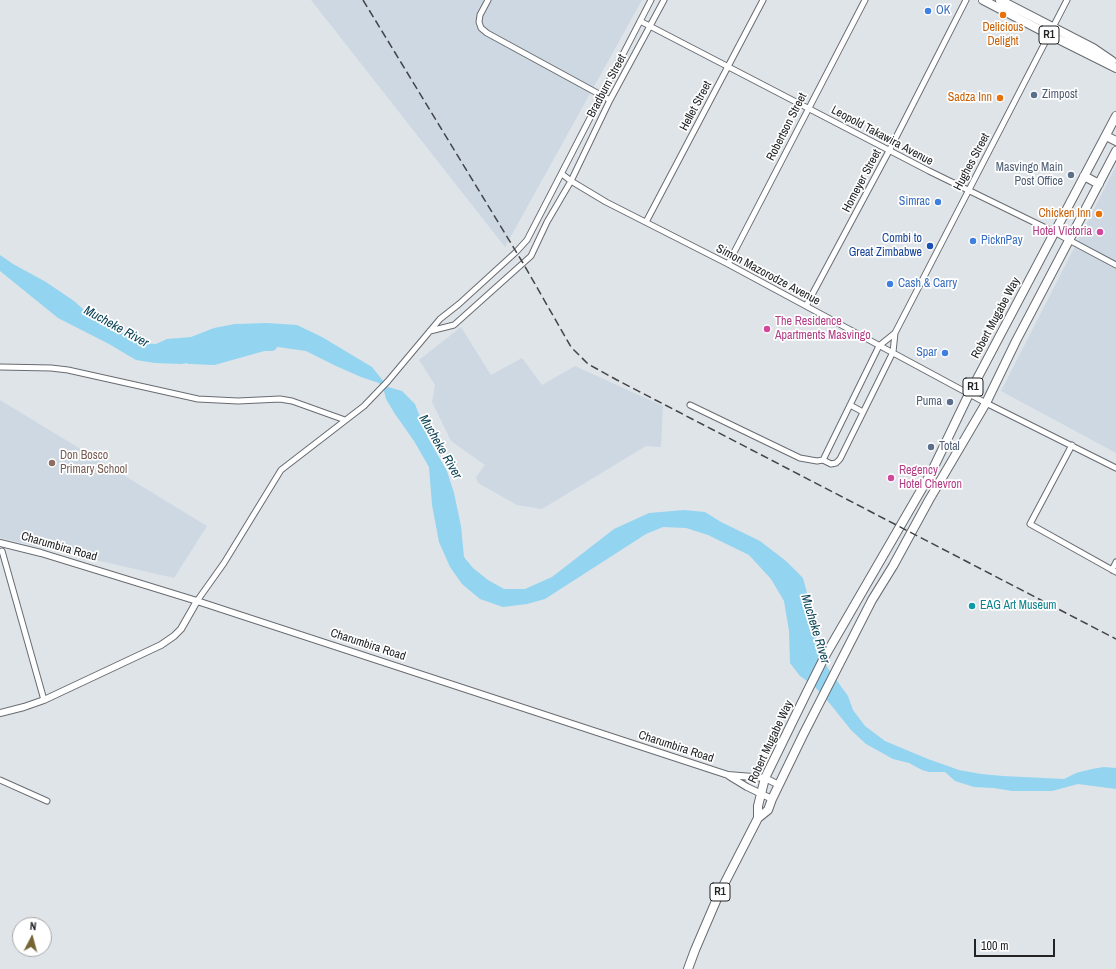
<!DOCTYPE html>
<html>
<head>
<meta charset="utf-8">
<style>
	body { margin:0 }
	#map { position:relative; width:1116px; height:969px; overflow:hidden; background:#dfe4e9; font-family:"Archivo Narrow",sans-serif }
	canvas { display:block }
	.north { position:absolute; left:12px; top:917px; width:40px; height:40px; box-sizing:border-box; background:#fff; border:1px solid #a6a7a8; border-radius:50%; rotate:6deg; font-size:11px; font-weight:700; line-height:16px; text-align:center; color:#212325 }
	.north::after { content:''; display:block; margin:auto; width:14px; height:18px; background:#766533; clip-path:polygon(50% 0,100% 100%,50% 72%,0 100%) }
	.scale { position:absolute; left:974px; top:939px; width:81px; height:18px; box-sizing:border-box; border:2px solid #212325; border-top:0; padding-left:5px; font-size:12px; line-height:14px; white-space:nowrap; color:#212325; -webkit-text-stroke:3px #fff; paint-order:stroke }
</style>
</head>
<body>
<div id="map">
<canvas width="1116" height="969"></canvas>
<div class="north">N</div>
<div class="scale">100 m</div>
</div>
<script>
const ctx = document.querySelector('canvas').getContext('2d');
ctx.lineJoin = 'round';
function fillPath(path, color) { ctx.fillStyle = color; ctx.fill(path, 'evenodd'); }
const toPath = rows => new Path2D(rows.map(r => 'M' + r).join(''));
function trace(path, color, width, dash) { ctx.strokeStyle = color; ctx.lineWidth = width; ctx.lineCap = dash ? 'butt' : 'round'; ctx.setLineDash(dash || []); ctx.stroke(path); }
function drawText(font, color, halo, rows, align = 'center') {
  ctx.font = font + ' "Archivo Narrow",sans-serif'; ctx.lineWidth = 3.5; ctx.setLineDash([]); ctx.textBaseline = 'middle'; ctx.strokeStyle = halo; ctx.fillStyle = color; for (const [text, x, y, turn = 0] of rows) {
    ctx.save(); ctx.translate(x, y); ctx.rotate((+turn || 0) * Math.PI / 180); ctx.textAlign = isNaN(turn) ? turn : align; if (halo) ctx.strokeText(text, 0, 0); ctx.fillText(text, 0, 0); ctx.restore();
  }
}
const built = toPath([
	[311,0,642,0,505,247],
	[1116,166,1116,453,1001,391],
	[461,327,491,375,522,358,542,385,575,366,663,406,661,447,646,446,542,509,517,505,478,483,476,477,485,465,451,441,432,402,435,385,419,360],
	[0,400,207,526,174,578,0,538]
]);
const water = toPath([
	[0,255,13,264,46,282,74,301,94,319,114,328,141,343,156,344,167,339,191,337,214,328,235,324,267,323,297,325,322,337,372,367,388,387,402,391,415,404,428,438,447,471,454,493,461,526,464,557,473,568,488,580,504,589,525,589,552,577,614,529,649,513,684,510,705,512,721,522,760,541,786,561,803,578,812,612,814,627,822,660,848,696,853,710,865,726,885,741,928,759,959,770,981,774,1003,776,1064,779,1076,773,1092,769,1104,767,1116,768,1116,789,1078,784,1052,791,1012,791,994,788,974,787,955,781,945,772,929,772,922,770,909,763,893,759,866,744,851,730,831,705,815,687,800,676,790,663,789,631,784,601,771,579,749,555,708,535,686,528,663,527,646,534,545,599,527,604,503,607,480,599,462,584,450,567,439,542,432,505,429,467,414,441,395,414,386,399,384,391,379,383,361,377,336,366,306,351,271,346,246,348,219,354,195,362,181,364,155,363,136,360,109,344,58,318,0,271]
]);
const river = toPath([
	[190,359,214,360,264,346,272,346]
]);
const minor = toPath([
	[488,0,480,15,479,22,481,28,487,33,610,100],
	[640,21,929,171,1054,232,1116,265],
	[562,174,571,181,606,202,728,264,986,403,1116,468],
	[646,222,763,0],
	[728,264,865,0],
	[806,306,889,151,966,0],
	[430,331,454,325,531,256,547,222,571,181,610,100,664,0],
	[0,367,51,368,68,370,198,399,238,401,280,399,292,401,345,420],
	[690,405,800,458,817,461,823,460,831,464,836,463,840,459,893,352,895,333,1067,0],
	[850,405,863,412],
	[1072,445,1030,524,1116,572],
	[823,460,879,346,895,333],
	[2,551,44,700],
	[1112,570,1116,562],
	[197,601,224,563,281,470,364,406,388,381,440,319,459,304,516,252,527,240,651,0],
	[0,780,47,801]
]);
const tertiary = toPath([
	[0,543,41,553,197,601,728,775,765,778,779,785],
	[0,713,24,707,44,700,161,645,174,636,181,629,197,601],
	[729,776,747,787,772,799]
]);
const trunk = toPath([
	[983,0,1050,35,1116,68],
	[1000,0,1093,48,1112,61],
	[1106,136,1116,141],
	[1084,176,1099,184],
	[758,818,768,810,772,799,803,735,872,600,893,566,929,500,986,403,1016,341,1116,151],
	[688,969,695,950,719,894,758,818,758,806,765,778,806,694,825,656,931,473,969,394,1116,116]
]);
const rail = toPath([
	[363,0,523,263,571,347,588,364,617,380,1116,639]
]);
const markers = [
	[928,11,4,"#3f7fe0"],
	[1003,15,4,"#e8710a"],
	[1034,95,4,"#5c6f8a"],
	[1000,98,4,"#e8710a"],
	[1071,175,4,"#5c6f8a"],
	[938,202,4,"#3f7fe0"],
	[1099,214,4,"#e8710a"],
	[1100,232,4,"#d1479c"],
	[973,241,4,"#3f7fe0"],
	[930,246,4,"#1a4fb4"],
	[890,284,4,"#3f7fe0"],
	[767,329,4,"#d1479c"],
	[945,353,4,"#3f7fe0"],
	[950,402,4,"#5c6f8a"],
	[931,447,4,"#5c6f8a"],
	[52,463,4,"#8d6e63"],
	[891,478,4,"#d1479c"],
	[972,606,4,"#0f9aa8"]
];
const shields = [
	[1049,35,20],
	[973,387,20],
	[720,892,20]
];
const shieldNames = [
	["R1",1049,35],
	["R1",973,387],
	["R1",720,892]
];
const shopNames = [
	["OK",936,11],
	["Simrac",930,202,"right"],
	["PicknPay",981,241],
	["Cash & Carry",898,284],
	["Spar",937,353,"right"]
];
const foodNames = [
	["Delicious",1003,28,"center"],
	["Delight",1003,42,"center"],
	["Sadza Inn",992,98],
	["Chicken Inn",1091,214]
];
const streetNames = [
	["Bradburn Street",607,86,-62],
	["Hellet Street",696,106,-62],
	["Robertson Street",787,127,-63],
	["Leopold Takawira Avenue",882,136,28],
	["Hughes Street",972,162,-62],
	["Homeyer Street",862,181,-62],
	["Simon Mazorodze Avenue",768,275,28],
	["Robert Mugabe Way",996,318,-62],
	["Charumbira Road",59,547,16],
	["Charumbira Road",368,645,18],
	["Robert Mugabe Way",771,742,-65],
	["Charumbira Road",676,747,18]
];
const serviceNames = [
	["Zimpost",1042,95],
	["Masvingo Main",1063,168,"right"],
	["Post Office",1063,182,"right"],
	["Puma",942,402,"right"],
	["Total",939,447]
];
const hotelNames = [
	["Hotel Victoria",1092,232,"right"],
	["The Residence",775,322],
	["Apartments Masvingo",775,336],
	["Regency",899,471],
	["Hotel Chevron",899,485]
];
const transitNames = [
	["Combi to",922,239],
	["Great Zimbabwe",922,253]
];
const educationNames = [
	["Don Bosco",60,456],
	["Primary School",60,470]
];
const cultureNames = [
	["EAG Art Museum",980,606]
];
const waterNames = [
	["Mucheke River",116,327,29],
	["Mucheke River",440,447,60],
	["Mucheke River",815,629,73]
];
fillPath(built, '#cdd8e3');
fillPath(water, '#93d4f0');
trace(river, '#93d4f0', 10);
trace(minor, '#686c71', 7);
trace(tertiary, '#686c71', 8);
trace(trunk, '#686c71', 10);
trace(minor, '#fff', 5);
trace(tertiary, '#fff', 6);
trace(trunk, '#fff', 8);
trace(rail, '#424447', 1.5, [8, 4]);
for (const [x, y, r, color] of markers) { const dot = new Path2D(); dot.arc(x, y, r, 0, 2 * Math.PI); ctx.fillStyle = color; ctx.fill(dot); trace(dot, '#fff', 1.5); }
for (const [x, y, w] of shields) { const box = new Path2D(); box.roundRect(x - w / 2, y - 9, w, 18, 3); ctx.fillStyle = '#fff'; ctx.fill(box); trace(box, '#212325', 1); }
drawText('bold 11px', '#212325', null, shieldNames);
drawText('12px', '#366cbe', '#fff', shopNames, 'left');
drawText('12px', '#c56008', '#fff', foodNames, 'right');
drawText('12px', '#212325', '#fff', streetNames);
drawText('12px', '#4e5e75', '#fff', serviceNames, 'left');
drawText('12px', '#b23c85', '#fff', hotelNames, 'left');
drawText('12px', '#164399', '#fff', transitNames, 'right');
drawText('12px', '#785e54', '#fff', educationNames, 'left');
drawText('12px', '#0d838f', '#fff', cultureNames, 'left');
drawText('italic 13px', '#0c4457', '#fff', waterNames);
</script>
</body>
</html>
